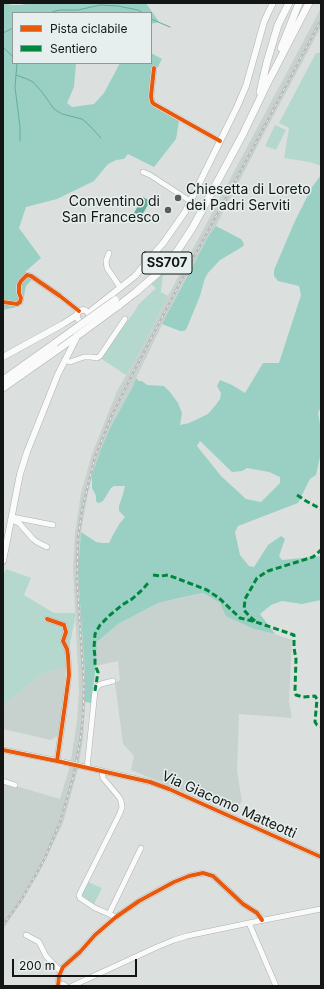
<!DOCTYPE html>
<html>
<head>
<meta charset="utf-8">
<style>
	body { margin:0 }
	#map { position:relative; width:324px; height:989px; overflow:hidden; background:#dbe0de; font-family:Inter,sans-serif }
	canvas { display:block }
	.frame { position:absolute; inset:0; border:4px solid #131615; pointer-events:none }
	.legend { position:absolute; left:12px; top:12px; width:140px; height:52px; box-sizing:border-box; background:#e6efed; border:1px solid #929897; margin:0; padding:5px 7px; list-style:none; font-size:12px; color:#131615 }
	.legend li { display:flex; align-items:center; gap:8px; height:20px }
	.legend b { width:20px; border:1px solid #929897 }
	.scale { position:absolute; left:12px; top:959px; width:125px; height:18px; box-sizing:border-box; border:2px solid #131615; border-top:0; padding-left:5px; font-size:12px; line-height:14px; white-space:nowrap; color:#131615; -webkit-text-stroke:3px #e6efed; paint-order:stroke }
</style>
</head>
<body>
<div id="map">
<canvas width="324" height="989"></canvas>
<div class="frame"></div>
<ul class="legend">
<li><b style="height:5px;background:#e8590c"></b>Pista ciclabile</li>
<li><b style="height:5px;background:#00873e"></b>Sentiero</li>
</ul>
<div class="scale">200 m</div>
</div>
<script>
const ctx = document.querySelector('canvas').getContext('2d');
ctx.lineJoin = 'round';
function fillPath(path, color) { ctx.fillStyle = color; ctx.fill(path, 'evenodd'); }
const toPath = rows => new Path2D(rows.map(r => 'M' + r).join(''));
function trace(path, color, width, dash) { ctx.strokeStyle = color; ctx.lineWidth = width; ctx.lineCap = dash ? 'butt' : 'round'; ctx.setLineDash(dash || []); ctx.stroke(path); }
function drawText(font, color, halo, rows, align = 'center') {
  ctx.font = font + ' Inter,sans-serif'; ctx.lineWidth = 3; ctx.setLineDash([]); ctx.textBaseline = 'middle'; ctx.strokeStyle = halo; ctx.fillStyle = color; for (const [text, x, y, turn = 0] of rows) {
    ctx.save(); ctx.translate(x, y); ctx.rotate((+turn || 0) * Math.PI / 180); ctx.textAlign = isNaN(turn) ? turn : align; if (halo) ctx.strokeText(text, 0, 0); ctx.fillText(text, 0, 0); ctx.restore();
  }
}
const built = toPath([
	[321,8,321,27,260,141,216,226,209,235,180,289,136,378,133,386,109,430,101,449,94,469,88,493,81,532,78,573,85,672,85,702,83,739,78,769,63,823,39,873,3,930,3,781,16,786,60,799,70,766,77,721,79,690,73,570,75,533,81,493,92,454,117,391,144,344,168,296],
	[203,593,220,603,254,629,275,634,292,640,289,701,292,718,239,714,237,771,242,801,234,813,195,796,131,770,134,756,123,744,115,683,120,680,118,661,96,666,97,642,118,624,158,603,183,597],
	[66,665,60,734,51,740,3,729,3,706,37,677]
]);
const green = toPath([
	[316,53,321,53,321,166,310,162,284,158,289,128,279,123],
	[275,125,286,130,276,150,265,146],
	[163,273,161,292,168,296,144,344,126,375,100,358,137,308,137,306,156,288,151,284],
	[6,569,31,578,24,595,54,613,75,613,75,618,66,665,37,677,3,706,3,575],
	[88,882,102,888,94,904,82,895]
]);
const forest = toPath([
	[3,3,9,3,10,5,21,5,28,3,146,3,159,22,151,24,151,13,13,13,13,63,76,63,74,87,67,103,72,107,94,104,104,93,120,63,151,63,151,53,162,59,151,80,154,102,179,121,176,139,154,167,128,154,124,159,116,160,108,164,94,181,57,199,26,207,19,228,41,258,25,272,33,278,26,286,23,301,17,307,3,310],
	[321,175,321,407,318,413,321,430,321,452,316,475,310,479,298,503,238,526,235,532,240,555,249,566,254,567,268,545,281,536,285,539,279,556,282,560,321,556,321,600,302,604,282,601,271,605,260,614,275,634,254,629,226,616,220,603,203,593,183,597,158,603,118,624,97,642,96,666,91,703,85,702,85,672,78,573,81,532,96,542,102,543,109,543,114,533,120,523,125,517,119,511,119,506,123,494,125,486,114,486,111,488,103,501,99,503,98,503,96,501,96,496,92,488,92,475,94,469,101,449,109,430,133,386,136,378,139,381,142,381,147,385,164,386,170,392,178,403,182,413,180,425,189,423,208,414,215,406,220,399,221,393,217,386,220,380,232,385,245,393,263,363,279,363,301,295,299,286,278,281,274,276,274,270,294,223,312,187],
	[200,441,232,472,242,471,247,468,269,472,280,477,280,483,261,502,246,499,221,476,197,446],
	[216,226,241,239,243,242,244,245,242,247,220,260,208,273,205,278,200,296,186,330,183,331,180,331,162,324,209,235]
]);
const water = toPath([
	[143,197,150,201,141,217,134,213]
]);
const stream = toPath([
	[50,13,55,11,60,10,78,10,100,5,118,6,138,10,143,13],
	[151,19,170,27],
	[3,33,13,28],
	[3,47,13,57],
	[17,63,15,87,20,127,20,141],
	[16,75,27,79,33,82,42,92,54,109,62,114,82,119,89,125,101,138]
]);
const minor = toPath([
	[154,68,151,96,152,102,154,104,220,141],
	[143,172,150,175,190,201],
	[109,253,106,261,107,268,120,287],
	[3,302,17,304,20,302,21,298,19,293,19,285,21,281,27,275,31,276,60,296,79,311],
	[65,360,70,362,84,357,91,357,97,358,100,356,125,319],
	[12,517,53,525],
	[11,520,19,523,33,539,37,542,47,547],
	[47,619,64,625,66,632,63,641,67,649,68,656,69,675,65,705,57,761],
	[3,750,59,761],
	[85,767,150,782,169,789,321,857],
	[87,768,95,691,98,686,101,684,113,681],
	[102,771,103,778,119,797,121,801,122,807,120,813,79,895,80,898,95,908,116,917],
	[3,781,15,785],
	[109,914,141,848],
	[249,923,276,986],
	[26,935,39,942,46,956,61,972],
	[58,986,59,976,63,967,80,952,95,935,116,917,139,901,174,882,189,876,203,873,213,876,243,904,257,913,262,920],
	[58,986,63,984,66,986],
	[72,986,157,947,174,940,187,936,249,923,321,909]
]);
const major = toPath([
	'77 316a6 6 0 1 1 12 0a6 6 0 1 1-12 0Z',
	[89,315,92,310,135,276,164,242,185,212,237,107,246,86,264,22,269,11,273,3],
	[3,357,63,324,77,315],
	[3,561,20,474,27,452,58,374,78,335]
]);
const highway = toPath([
	[281,48,299,3],
	[260,92,267,62,278,25,289,3],
	[118,306,136,292,158,273,178,250,193,227,243,134,267,84,309,3],
	[3,380,55,343,61,341],
	[3,388,77,336]
]);
const rail = toPath([
	[3,925,22,899,45,858,60,822,73,778,80,742,83,717,84,685,77,581,78,537,82,510,95,457,112,415,133,373,181,281,246,161,321,20]
]);
const minorBridge = toPath([
	[63,762,85,767]
]);
const highwayBridge = toPath([
	[77,336,118,306],
	[55,343,115,300]
]);
const quiet = toPath([
	[297,495,306,501,321,509],
	[153,575,161,576,168,575,207,590,219,598,240,618,256,622,294,635,294,648,296,659,295,690,296,695,303,697,315,696,317,699,315,722,317,725,321,726],
	[255,621,250,617,244,610,245,599,257,578,268,571,313,557,321,550],
	[95,691,98,672,95,665,95,657,94,648,95,634,100,625,110,615,122,605,132,599,143,589,149,582]
]);
const cycleway = toPath([
	[154,68,151,96,152,102,154,104,220,141],
	[3,302,17,304,20,302,21,298,19,293,19,285,21,281,27,275,31,276,60,296,79,311],
	[47,619,64,625,66,632,63,641,67,649,68,656,69,675,65,705,57,761],
	[3,750,57,761,150,782,169,789,321,857],
	[58,986,59,976,63,967,80,952,95,935,116,917,139,901,174,882,189,876,203,873,213,876,243,904,257,913,262,920]
]);
const markers = [
	[178,198,4,"#595d5b"],
	[168,210,4,"#595d5b"]
];
const shields = [
	[167,263,50]
];
const shieldNames = [
	["SS707",167,263]
];
const poiNames = [
	["Chiesetta di Loreto",186,190],
	["dei Padri Serviti",186,206],
	["Conventino di",160,202,"right"],
	["San Francesco",160,218,"right"]
];
const streetNames = [
	["Via Giacomo Matteotti",229,805,24]
];
fillPath(built, '#c7d2cf');
fillPath(green, '#b4d7ce');
fillPath(forest, '#99d0c3');
fillPath(water, '#64ac9e');
trace(stream, '#64ac9e', 1);
trace(minor, '#adb1b0', 6);
trace(major, '#adb1b0', 7);
trace(highway, '#adb1b0', 8);
trace(minor, '#fafafa', 5);
trace(major, '#fafafa', 6);
trace(highway, '#fafafa', 7);
trace(rail, '#b9bab9', 2.5);
trace(rail, '#e6efed', 1, [3]);
trace(minorBridge, '#adb1b0', 6, []);
trace(highwayBridge, '#adb1b0', 8, []);
trace(minorBridge, '#fafafa', 5);
trace(highwayBridge, '#fafafa', 7);
trace(quiet, '#00873e', 3, [6, 3]);
trace(cycleway, '#e8590c', 4);
for (const [x, y, r, color] of markers) { const dot = new Path2D(); dot.arc(x, y, r, 0, 2 * Math.PI); ctx.fillStyle = color; ctx.fill(dot); trace(dot, '#e6efed', 1.5); }
for (const [x, y, w] of shields) { const box = new Path2D(); box.roundRect(x - w / 2, y - 11, w, 22, 3); ctx.fillStyle = '#e6efed'; ctx.fill(box); trace(box, '#131615', 1); }
drawText('bold 13px', '#131615', null, shieldNames);
drawText('14px', '#131615', '#e6efed', poiNames, 'left');
drawText('14px', '#131615', '#e6efed', streetNames);
</script>
</body>
</html>
